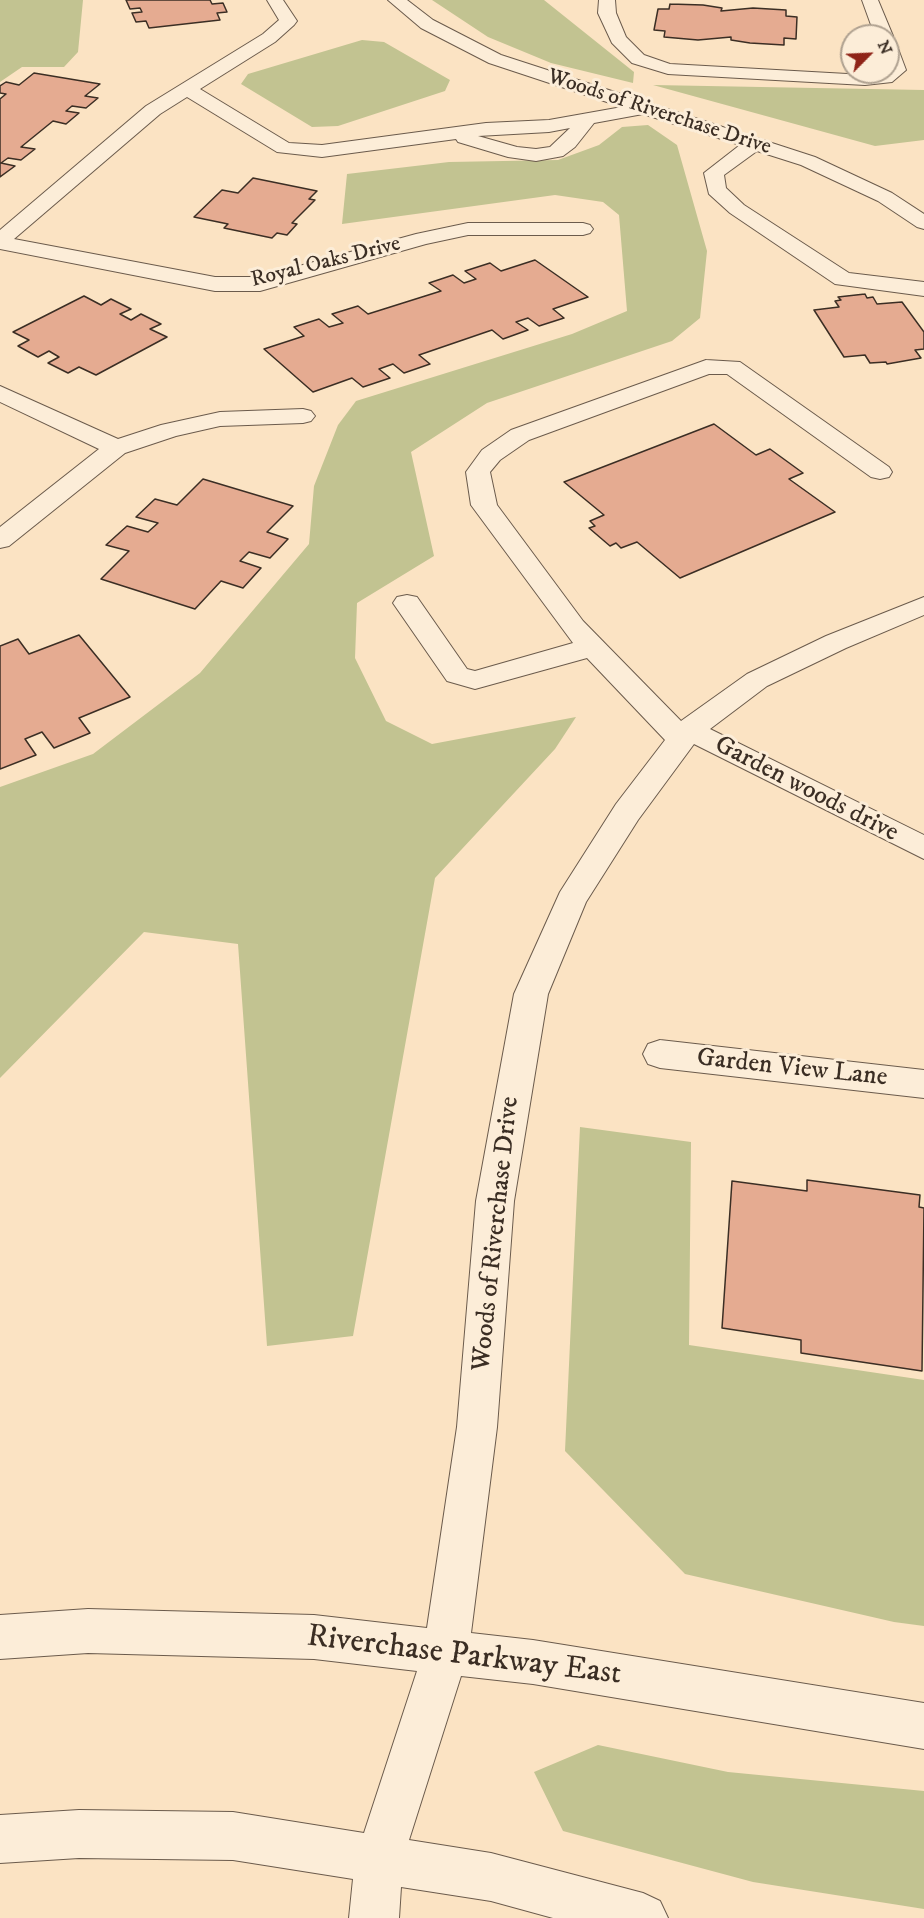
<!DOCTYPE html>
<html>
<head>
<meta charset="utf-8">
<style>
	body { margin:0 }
	#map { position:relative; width:924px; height:1918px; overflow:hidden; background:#fbe3c3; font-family:"IM FELL DW Pica",serif }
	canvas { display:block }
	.north { position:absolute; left:840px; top:24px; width:60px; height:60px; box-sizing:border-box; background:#fcedd8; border:2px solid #afa190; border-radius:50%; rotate:66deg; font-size:16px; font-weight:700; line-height:24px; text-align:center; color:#3b2e24 }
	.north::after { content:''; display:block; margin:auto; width:21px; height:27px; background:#8f2418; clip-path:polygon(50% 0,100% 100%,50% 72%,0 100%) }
</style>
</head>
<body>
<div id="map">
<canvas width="924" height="1918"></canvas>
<div class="north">N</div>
</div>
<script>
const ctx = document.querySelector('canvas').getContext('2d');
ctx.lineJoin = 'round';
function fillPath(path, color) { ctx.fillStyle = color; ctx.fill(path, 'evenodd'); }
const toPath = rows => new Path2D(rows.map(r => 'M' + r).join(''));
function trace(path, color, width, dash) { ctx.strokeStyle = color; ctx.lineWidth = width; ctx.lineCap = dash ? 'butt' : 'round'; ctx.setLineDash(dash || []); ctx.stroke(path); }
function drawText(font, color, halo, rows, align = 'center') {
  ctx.font = font + ' "IM FELL DW Pica",serif'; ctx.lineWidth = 6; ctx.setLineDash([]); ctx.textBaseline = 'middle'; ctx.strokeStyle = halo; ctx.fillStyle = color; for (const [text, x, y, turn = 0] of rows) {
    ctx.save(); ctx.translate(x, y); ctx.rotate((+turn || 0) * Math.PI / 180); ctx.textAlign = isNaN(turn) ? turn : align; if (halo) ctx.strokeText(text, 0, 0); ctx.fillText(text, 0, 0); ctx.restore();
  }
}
const green = toPath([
	[0,0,83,0,78,52,64,67,22,67,0,82],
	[432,0,544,0,634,72,633,83,551,63,488,37],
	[362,40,384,42,450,80,445,91,338,126,312,127,241,84,248,74],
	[653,85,924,90,924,140,875,146],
	[648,125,677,145,707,251,700,318,672,341,487,403,411,452,434,556,357,603,355,658,386,721,432,744,576,717,555,749,435,878,353,1336,267,1346,238,944,144,932,0,1078,0,787,93,754,200,673,309,544,314,486,338,425,356,401,572,334,627,311,619,215,603,202,555,195,342,224,347,174,449,162,558,160,599,145,622,127],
	[580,1127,691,1142,689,1345,924,1380,924,1626,894,1622,685,1574,565,1451],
	[598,1745,728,1772,924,1791,924,1909,753,1882,563,1831,534,1772]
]);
const building = toPath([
	[126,0,210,0,212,4,223,3,227,12,217,13,220,20,149,28,146,21,136,22,132,13,142,12,140,8,130,9,126,0],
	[670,4,703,5,722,8,721,11,753,8,786,10,786,16,797,17,796,39,784,38,784,45,750,43,731,40,731,37,698,40,664,37,665,31,654,30,658,9,669,9,670,4],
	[34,73,100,84,85,96,98,98,86,108,72,106,66,111,79,113,66,124,53,121,21,147,35,149,21,160,8,158,1,163,15,166,0,177,0,99,6,94,0,93,0,86,6,82,19,85,34,73],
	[253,178,317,191,309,199,315,200,292,223,297,224,287,235,277,233,272,238,224,228,228,224,194,217,222,190,238,193,253,178],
	[535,260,588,297,553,309,564,318,539,326,528,318,516,322,528,330,503,339,492,330,419,355,430,364,404,373,393,364,379,369,390,378,363,387,352,378,313,392,264,349,304,336,294,327,319,319,329,327,343,323,332,314,358,306,368,314,441,291,429,283,453,275,464,283,476,279,465,271,490,263,501,271,535,260],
	[865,294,867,298,873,297,877,304,902,302,924,332,924,349,915,350,921,358,887,364,886,362,870,363,865,355,844,357,814,310,839,307,835,301,841,300,838,297,865,294],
	[84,296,101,305,111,299,131,309,120,314,131,320,141,314,161,324,150,329,167,337,96,375,79,367,68,373,48,363,59,357,49,351,38,357,18,346,29,340,13,332,84,296],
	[714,424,756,455,770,449,803,473,789,479,835,512,680,578,637,542,621,548,616,543,610,546,589,528,595,526,590,521,604,515,564,482,714,424],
	[203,479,293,506,267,532,288,539,270,558,249,552,240,561,261,568,243,588,221,581,195,609,101,579,129,551,106,545,127,526,148,532,158,523,136,517,155,499,177,505,203,479],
	[79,635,130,697,79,718,90,733,54,748,42,732,25,739,36,755,0,769,0,646,18,639,29,654,79,635],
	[807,1180,920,1195,919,1207,924,1208,922,1371,801,1353,801,1340,722,1328,732,1181,807,1191,807,1180]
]);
const minor = toPath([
	[267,0,283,0,297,21,294,25,275,42,200,89,289,143,322,145,486,123,549,120,622,107,489,63,421,28,388,0,407,0,433,20,501,55,815,157,892,193,924,214,924,229,917,227,878,201,801,165,757,151,724,175,726,188,744,205,849,273,924,282,924,296,835,284,730,213,709,194,704,173,740,145,643,114,594,123,575,147,563,156,536,161,508,157,458,142,456,139,322,157,277,152,187,97,160,114,14,239,215,277,259,277,416,234,468,223,583,223,590,225,593,229,590,233,583,235,468,235,426,244,260,291,215,291,0,249,0,230,146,106,263,34,279,20,267,0],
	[570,128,550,147,536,149,517,147,478,136,549,132,570,128],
	[599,0,615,0,616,13,626,37,644,55,670,64,865,75,881,73,888,72,888,41,897,46,906,70,892,82,865,85,668,74,632,63,612,43,598,13,599,0],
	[862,0,878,0,893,36,890,40,888,40,888,36,875,36,862,0],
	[706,360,740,362,889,467,892,472,889,477,880,479,871,477,727,374,709,374,529,440,500,460,490,472,497,505,583,621,681,721,747,674,826,636,924,597,924,615,846,648,767,686,710,729,924,835,924,859,694,744,638,820,586,902,548,994,514,1201,497,1427,471,1633,533,1640,924,1703,924,1749,533,1684,461,1676,409,1840,491,1853,643,1893,660,1901,668,1918,553,1918,491,1901,401,1887,399,1918,349,1918,353,1879,233,1860,79,1858,0,1863,0,1815,79,1810,233,1812,364,1833,417,1671,314,1659,88,1653,0,1659,0,1615,88,1609,314,1615,427,1628,457,1427,476,1201,514,994,560,892,616,804,665,740,587,658,475,689,447,681,393,603,397,597,407,595,417,597,467,669,475,671,573,643,471,505,466,472,482,450,511,430,706,360],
	[0,386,118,439,161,425,220,412,303,409,311,411,315,416,311,421,303,423,220,426,176,436,125,453,9,546,0,548,0,527,99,449,0,402,0,386],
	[660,1040,924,1070,924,1098,660,1068,648,1064,643,1054,648,1044,660,1040]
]);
const farStreetnames = [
	["Woods of Riverchase Drive",659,113,18],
	["Royal Oaks Drive",326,263,-14]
];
const streetNames = [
	["Garden woods drive",806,790,27],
	["Garden View Lane",792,1069,6],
	["Woods of Riverchase Drive",497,1234,-84]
];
const nearStreetnames = [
	["Riverchase Parkway East",464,1657,7]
];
fillPath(green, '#c2c391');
fillPath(building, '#e5ab91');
trace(building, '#3b2e24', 1.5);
trace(minor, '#6b5b4c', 2);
fillPath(minor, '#fcedd8');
drawText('22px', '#3b2e24', '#fcedd8', farStreetnames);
drawText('26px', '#3b2e24', '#fcedd8', streetNames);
drawText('32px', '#3b2e24', '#fcedd8', nearStreetnames);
</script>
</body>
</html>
